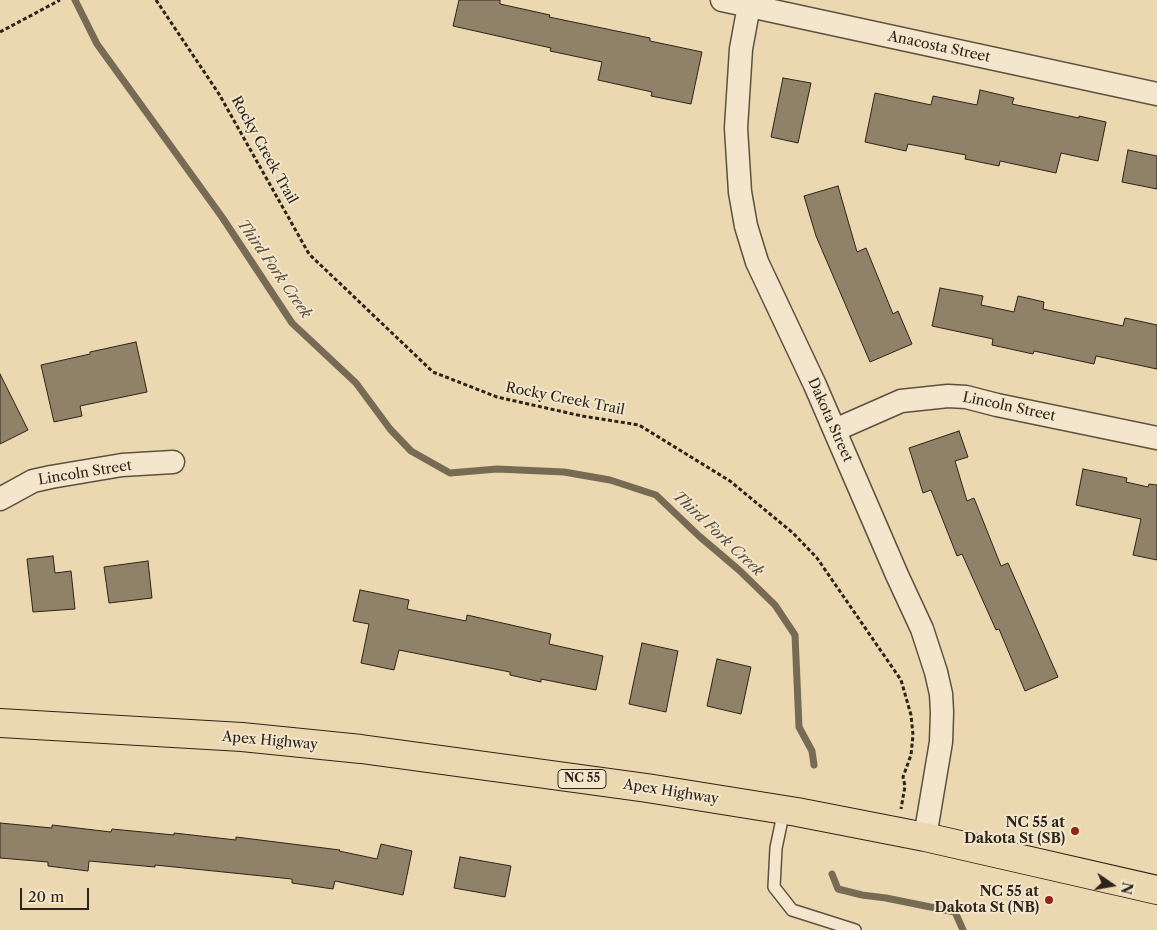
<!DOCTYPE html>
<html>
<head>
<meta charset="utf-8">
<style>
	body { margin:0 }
	#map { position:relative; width:1157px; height:930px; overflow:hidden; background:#ecd8b0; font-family:"Libre Caslon Text",serif }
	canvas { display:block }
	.north { position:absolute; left:1087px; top:860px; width:50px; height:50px; -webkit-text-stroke:4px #f3e6cc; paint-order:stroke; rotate:102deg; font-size:14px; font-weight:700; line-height:20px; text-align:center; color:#2c2419 }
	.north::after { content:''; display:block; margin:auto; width:18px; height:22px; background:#2c2419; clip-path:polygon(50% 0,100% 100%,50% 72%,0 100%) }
	.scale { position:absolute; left:20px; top:888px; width:69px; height:22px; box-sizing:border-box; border:2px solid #2c2419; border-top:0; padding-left:6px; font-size:15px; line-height:18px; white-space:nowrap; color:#2c2419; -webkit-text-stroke:4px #f3e6cc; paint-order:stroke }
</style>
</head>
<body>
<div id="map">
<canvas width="1157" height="930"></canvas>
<div class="north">N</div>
<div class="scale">20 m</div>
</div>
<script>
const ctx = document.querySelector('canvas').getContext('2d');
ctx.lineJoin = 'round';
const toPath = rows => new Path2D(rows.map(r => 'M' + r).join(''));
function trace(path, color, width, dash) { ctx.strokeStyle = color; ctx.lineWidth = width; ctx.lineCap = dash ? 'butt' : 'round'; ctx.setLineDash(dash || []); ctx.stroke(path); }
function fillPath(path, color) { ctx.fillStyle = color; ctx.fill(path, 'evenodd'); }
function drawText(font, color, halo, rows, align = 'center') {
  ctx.font = font + ' "Libre Caslon Text",serif'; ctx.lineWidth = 4; ctx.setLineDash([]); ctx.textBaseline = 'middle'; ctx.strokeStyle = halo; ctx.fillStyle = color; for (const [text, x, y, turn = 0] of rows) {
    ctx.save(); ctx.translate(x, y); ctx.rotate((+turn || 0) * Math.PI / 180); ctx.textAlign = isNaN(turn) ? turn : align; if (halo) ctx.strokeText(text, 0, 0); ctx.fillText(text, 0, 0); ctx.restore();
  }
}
const stream = toPath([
	[75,0,97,44,222,217,292,323,356,383,390,429,411,451,450,473,497,469,564,472,610,480,656,495,699,536,739,570,775,605,795,635,799,727,812,751,814,765],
	[832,874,838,889,862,895,886,898,955,912,963,930]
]);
const building = toPath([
	[459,0,500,0,500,4,550,15,549,17,650,38,650,41,702,52,691,104,651,96,652,92,598,80,602,62,550,51,551,48,453,26,459,0],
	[783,78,811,83,798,143,771,137,783,78],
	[980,90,1014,98,1012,104,1079,118,1079,116,1106,122,1098,161,1061,153,1056,173,1000,161,999,166,965,159,966,155,908,144,906,151,865,142,875,93,931,105,933,96,977,105,980,90],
	[1128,150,1157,156,1157,189,1122,182,1128,150],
	[838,186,857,252,866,248,893,314,898,311,912,344,870,362,816,236,804,196,838,186],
	[940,288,983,296,981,305,1014,312,1018,296,1044,302,1043,309,1123,326,1125,318,1157,325,1157,369,1096,356,1094,364,1034,351,1033,354,992,345,993,339,932,326,940,288],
	[136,342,147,392,80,406,82,416,54,422,41,365,90,354,90,352,136,342],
	[0,374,28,430,0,444,0,374],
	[959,431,968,457,955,461,967,501,974,498,1001,566,1008,563,1058,677,1025,691,999,629,996,630,962,554,957,556,931,490,923,493,909,448,959,431],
	[1083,469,1127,478,1126,482,1148,487,1149,484,1157,485,1157,560,1133,555,1141,519,1076,505,1083,469],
	[53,556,55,573,71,571,75,609,33,612,27,559,53,556],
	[148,561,152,598,109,603,104,567,148,561],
	[360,590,409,600,407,609,466,621,467,615,551,634,549,644,603,656,596,690,541,679,541,682,510,675,510,672,399,650,394,670,361,663,369,624,353,621,360,590],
	[642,643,678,651,666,712,629,704,642,643],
	[717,659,751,667,741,714,707,706,717,659],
	[0,823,52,828,52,825,111,832,112,829,174,835,174,833,236,840,236,837,340,850,339,851,377,859,381,844,412,851,403,895,335,881,333,889,292,883,292,879,155,865,155,867,89,861,88,871,48,866,48,862,0,858,0,823],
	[460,857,511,866,505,897,454,888,460,857]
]);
const path = toPath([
	[156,0,219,94,309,254,433,372,497,397,582,416,639,425,730,481,793,533,817,558,901,680,911,715,913,735,911,755,903,777,905,786,901,809],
	[0,32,60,0]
]);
const lane = toPath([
	[784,810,776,848,774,887,792,910,855,930]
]);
const street = toPath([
	[722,0,1157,94],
	[750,0,741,49,736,128,740,192,746,226,757,262,815,385,897,575,922,629,936,672,941,694,942,712,941,742,925,837],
	[835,430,901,401,948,396,966,397,997,405,1157,438],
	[0,499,33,481,51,477,122,465,173,462]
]);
const primary = toPath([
	[0,723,242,737,361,749,647,788,797,812,925,837,1157,890]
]);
const markers = [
	[1075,831,5,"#8f2418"],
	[1049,900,5,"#8f2418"]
];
const shields = [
	[582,779,48]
];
const shieldNames = [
	["NC 55",582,779]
];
const streetNames = [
	["Anacosta Street",939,47,12],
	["Rocky Creek Trail",264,150,61],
	["Rocky Creek Trail",565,399,11],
	["Lincoln Street",1009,407,12],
	["Dakota Street",830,420,66],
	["Lincoln Street",85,473,-9],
	["Apex Highway",270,741,5],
	["Apex Highway",671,792,9]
];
const poiNames = [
	["NC 55 at",1065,823],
	["Dakota St (SB)",1065,839],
	["NC 55 at",1039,892],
	["Dakota St (NB)",1039,908]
];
const waterNames = [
	["Third Fork Creek",274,269,55],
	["Third Fork Creek",718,534,43]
];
trace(stream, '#786b55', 7);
fillPath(building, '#908268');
trace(building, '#2c2419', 1);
trace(lane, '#5c513f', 14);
trace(street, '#5c513f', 25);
trace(primary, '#2c2419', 30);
trace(path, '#2c2419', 3, [4, 2.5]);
trace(lane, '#f3e6cc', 11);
trace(street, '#f3e6cc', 22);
trace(primary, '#ecd8b0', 28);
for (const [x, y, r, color] of markers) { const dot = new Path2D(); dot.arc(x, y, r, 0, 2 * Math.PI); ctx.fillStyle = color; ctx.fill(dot); trace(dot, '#f3e6cc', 2); }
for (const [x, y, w] of shields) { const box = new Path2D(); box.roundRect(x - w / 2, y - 9.5, w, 19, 4); ctx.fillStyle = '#f3e6cc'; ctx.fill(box); trace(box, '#2c2419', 1); }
drawText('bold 12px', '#2c2419', null, shieldNames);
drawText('14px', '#2c2419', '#f3e6cc', streetNames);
drawText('bold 14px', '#2c2419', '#f3e6cc', poiNames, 'right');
drawText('italic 15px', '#584e3c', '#f3e6cc', waterNames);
</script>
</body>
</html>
